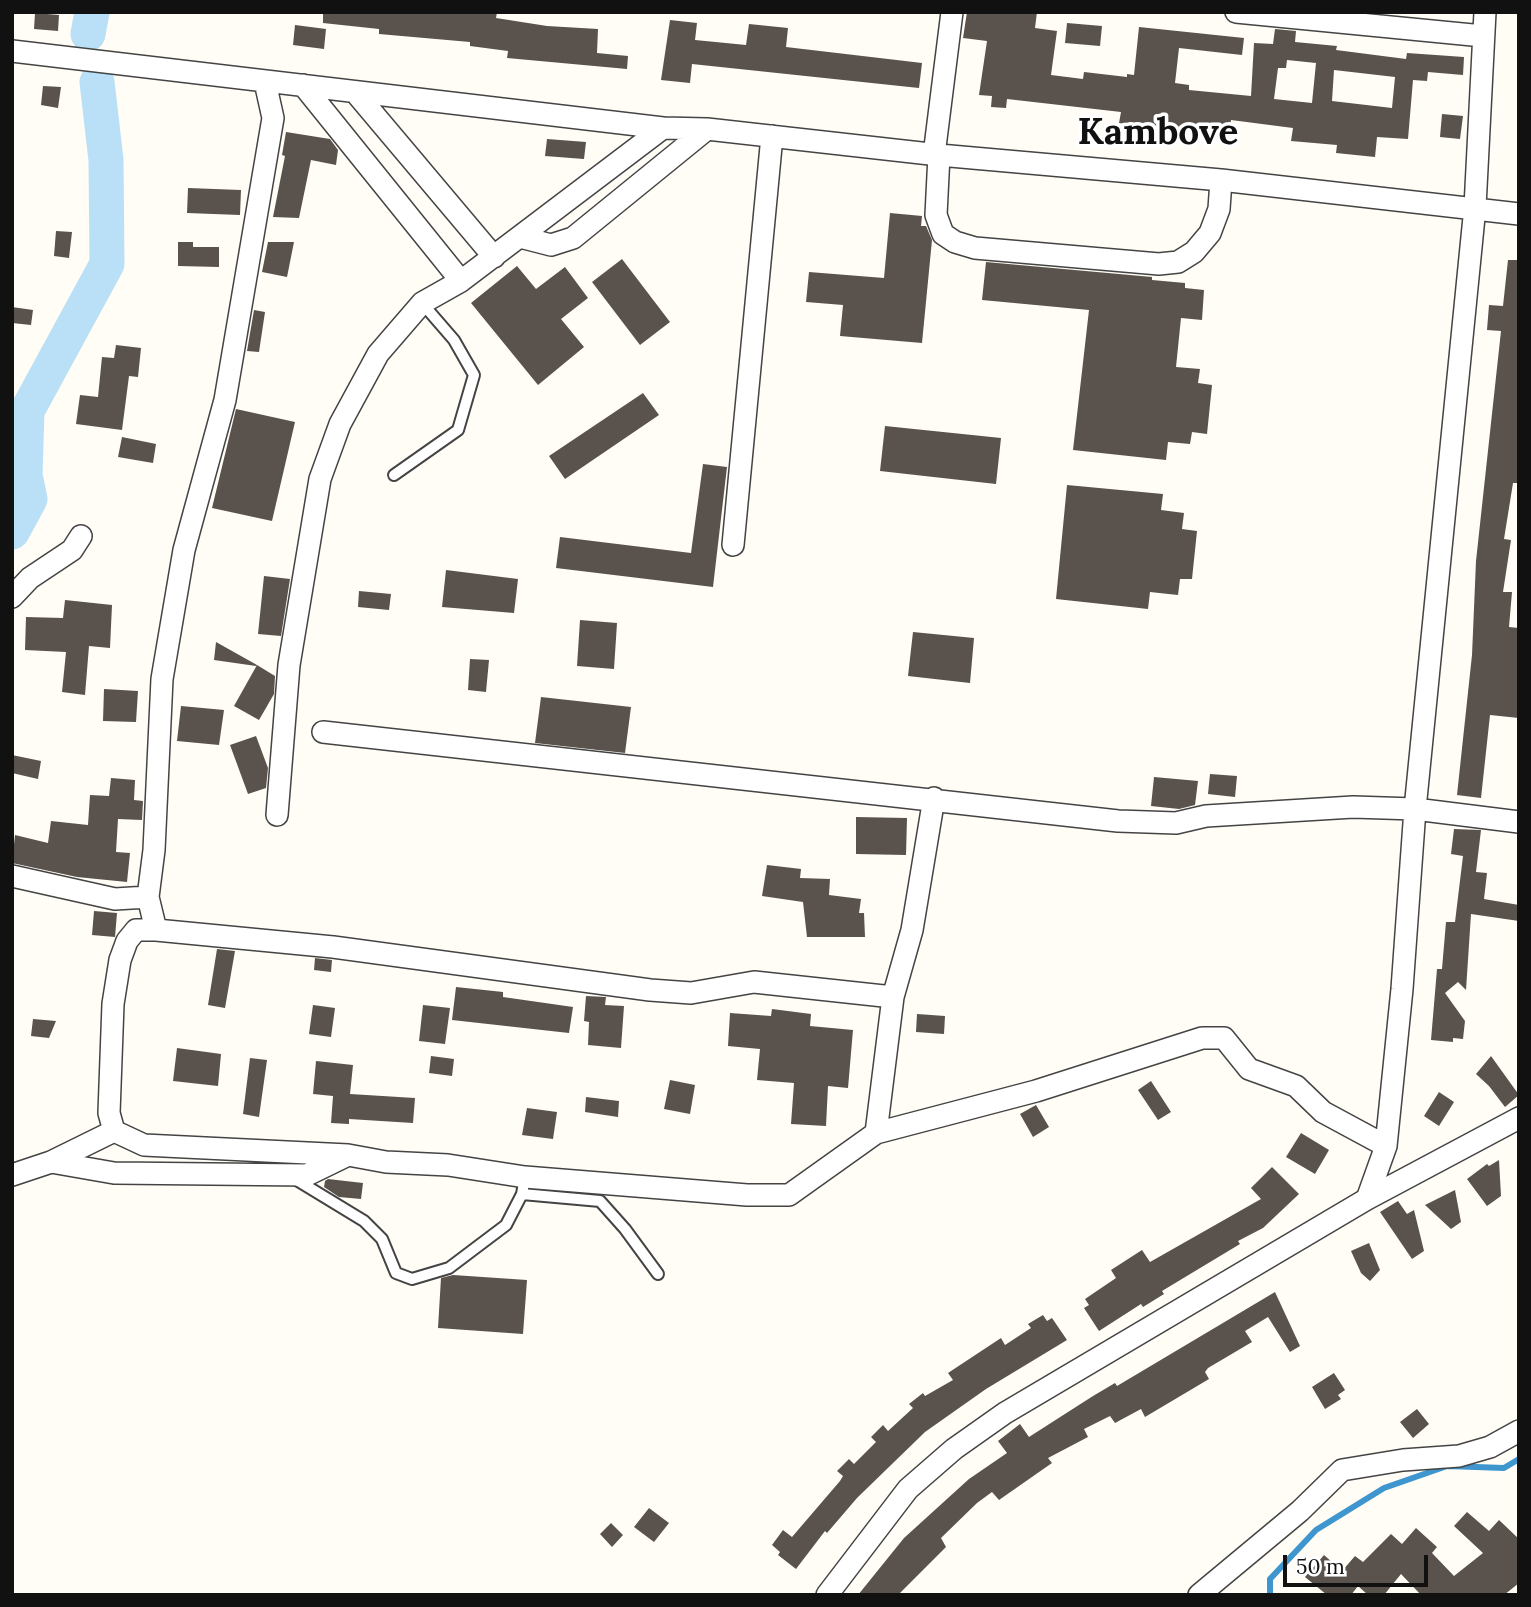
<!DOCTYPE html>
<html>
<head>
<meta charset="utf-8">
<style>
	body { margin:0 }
	#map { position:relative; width:1531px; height:1607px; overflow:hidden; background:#fffdf5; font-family:Lora,serif }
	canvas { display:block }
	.frame { position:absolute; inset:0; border:14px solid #111; pointer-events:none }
	.scale { position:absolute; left:1283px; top:1555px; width:145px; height:32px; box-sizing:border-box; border:4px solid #111; border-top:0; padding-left:9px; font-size:21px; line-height:24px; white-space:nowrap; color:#111; -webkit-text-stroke:5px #fff; paint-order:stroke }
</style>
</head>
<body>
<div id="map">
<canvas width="1531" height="1607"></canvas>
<div class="frame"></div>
<div class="scale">50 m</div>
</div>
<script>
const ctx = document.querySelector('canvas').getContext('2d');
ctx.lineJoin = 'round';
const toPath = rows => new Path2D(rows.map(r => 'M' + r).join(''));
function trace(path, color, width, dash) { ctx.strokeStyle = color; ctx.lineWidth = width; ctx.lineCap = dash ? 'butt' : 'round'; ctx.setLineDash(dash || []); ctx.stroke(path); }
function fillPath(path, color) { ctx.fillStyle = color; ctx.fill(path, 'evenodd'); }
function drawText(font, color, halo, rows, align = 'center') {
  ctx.font = font + ' Lora,serif'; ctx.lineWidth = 7; ctx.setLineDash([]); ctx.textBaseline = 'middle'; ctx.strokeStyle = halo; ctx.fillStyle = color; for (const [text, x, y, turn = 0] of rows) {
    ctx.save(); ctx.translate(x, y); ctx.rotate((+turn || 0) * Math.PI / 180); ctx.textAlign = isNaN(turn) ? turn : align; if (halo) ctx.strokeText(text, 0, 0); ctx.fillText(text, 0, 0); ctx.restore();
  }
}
const stream = toPath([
	[1270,1595,1270,1579,1316,1530,1384,1488,1447,1466,1504,1468,1519,1459]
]);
const river = toPath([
	[88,34,92,12],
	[12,532,30,499,25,475,27,411,107,264,106,160,97,82]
]);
const building = toPath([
	[323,12,497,12,496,18,547,26,598,29,597,53,628,56,627,69,507,58,508,51,470,46,470,42,379,34,379,29,323,23],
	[967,12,1037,12,1035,28,1057,31,1051,75,1083,79,1084,72,1127,77,1127,74,1134,75,1139,27,1244,38,1242,55,1179,48,1175,83,1189,85,1189,90,1251,96,1254,43,1273,44,1275,29,1296,31,1295,42,1337,46,1336,50,1406,59,1407,53,1464,57,1463,75,1428,72,1427,81,1413,80,1408,139,1377,137,1375,157,1336,153,1337,145,1291,141,1293,128,1231,120,1229,136,1184,131,1184,134,1163,132,1163,130,1119,123,1121,112,1007,99,1006,108,991,107,992,96,979,95,987,41,963,38],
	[1287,60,1316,63,1312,103,1274,99,1278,68,1286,68],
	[1334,70,1395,77,1392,108,1332,101],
	[35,13,59,15,58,31,34,29],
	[670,20,697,23,695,40,746,45,749,24,788,28,786,47,922,63,919,88,692,64,690,83,661,80],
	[1067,23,1102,26,1100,46,1065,43],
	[295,25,326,29,324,49,293,45],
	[43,86,61,87,58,108,41,105],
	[1442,114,1463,116,1460,139,1440,137],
	[286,132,330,139,338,150,336,165,311,160,299,218,273,217,285,156,282,155],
	[547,139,586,142,584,159,545,156],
	[188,188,241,190,240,215,187,213],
	[890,213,922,216,921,226,926,226,932,240,922,343,840,336,843,305,806,302,809,272,884,278],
	[56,231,72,232,69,258,54,256],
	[178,242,193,242,193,247,219,247,219,267,178,266],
	[268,242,294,242,287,277,262,272],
	[622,259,670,322,640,345,592,282],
	[1508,260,1519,260,1519,483,1513,483,1504,539,1511,540,1503,592,1512,592,1509,627,1519,628,1519,718,1490,715,1481,798,1457,795,1472,655,1476,561,1501,331,1487,330,1489,305,1503,306],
	[986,262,1152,277,1152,280,1185,283,1185,288,1204,290,1202,320,1181,318,1176,367,1200,369,1198,383,1212,385,1207,434,1192,432,1190,444,1168,442,1166,460,1073,450,1089,310,982,300],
	[517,266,536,289,565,267,588,298,561,319,584,347,538,385,471,303],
	[12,307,33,310,31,325,12,323],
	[254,310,265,312,259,352,247,351],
	[116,345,141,348,138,377,129,376,122,430,76,424,80,395,98,397,102,357,114,358],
	[643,393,659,415,565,479,549,456],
	[236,409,295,422,272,521,212,508],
	[885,426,1001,438,996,484,880,471],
	[122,437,156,444,153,463,118,457],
	[703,464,727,467,713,587,556,568,560,537,691,553],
	[1067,485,1163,494,1161,510,1184,513,1182,529,1197,531,1192,579,1180,579,1178,595,1150,592,1148,609,1056,599],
	[446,570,518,579,514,613,442,607],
	[264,576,290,579,281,636,258,634],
	[359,591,391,594,389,610,358,607],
	[65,600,112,605,110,648,89,646,85,695,62,692,66,652,25,650,26,617,63,618],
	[580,620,617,623,614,669,577,666],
	[913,632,974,638,970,683,908,676],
	[216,642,257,665,256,666,214,660],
	[470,659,489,660,486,692,468,690],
	[257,665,275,676,274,694,259,720,234,706],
	[104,689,138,691,136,722,103,721],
	[541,697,631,707,625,753,535,743],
	[181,706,224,710,219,745,177,741],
	[256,736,268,768,266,788,248,794,230,745],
	[12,755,41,761,38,779,12,773],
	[1210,774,1237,776,1235,797,1208,794],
	[1154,777,1198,781,1195,805,1179,809,1151,806],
	[111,778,135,780,134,800,143,801,142,820,118,819,116,852,130,853,127,882,77,877,12,863,15,835,48,843,51,821,88,825,90,795,109,796],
	[856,817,907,818,906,855,856,854],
	[1454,829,1481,830,1476,872,1487,873,1484,899,1519,905,1519,921,1471,914,1466,990,1458,982,1445,993,1465,1021,1463,1039,1453,1038,1453,1042,1431,1040,1437,969,1442,969,1446,922,1455,922,1463,856,1451,854],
	[767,865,801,869,800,878,830,879,829,895,861,899,859,913,864,913,865,937,807,937,803,902,762,896],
	[94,911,117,913,115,937,92,935],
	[217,949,235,951,225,1008,208,1005],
	[315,958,332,960,331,972,314,970],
	[456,987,503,992,503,997,573,1007,569,1033,452,1020],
	[586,996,606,997,605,1005,624,1006,621,1048,588,1045,589,1022,584,1021],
	[313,1005,335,1008,331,1037,309,1034],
	[423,1005,450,1008,445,1044,419,1041],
	[772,1009,811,1014,810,1026,853,1030,848,1088,828,1086,826,1126,791,1124,794,1083,757,1080,760,1049,728,1046,730,1013,771,1016],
	[917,1014,945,1016,944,1034,916,1032],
	[33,1019,56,1021,49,1038,31,1036],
	[177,1048,221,1054,218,1086,173,1081],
	[431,1056,454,1059,452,1076,429,1073],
	[1491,1056,1519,1095,1505,1107,1489,1086,1476,1074],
	[250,1058,267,1060,259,1117,243,1114],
	[316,1061,353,1065,350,1094,415,1098,413,1123,349,1119,349,1124,331,1123,333,1096,313,1094],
	[670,1080,695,1085,690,1114,664,1109],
	[1151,1081,1171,1112,1158,1120,1138,1090],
	[1439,1092,1454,1102,1439,1126,1424,1116],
	[586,1097,619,1101,618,1117,585,1112],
	[1036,1105,1049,1127,1033,1137,1020,1114],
	[527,1108,557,1112,553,1139,522,1135],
	[1301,1133,1329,1150,1315,1174,1286,1157],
	[1499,1160,1501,1196,1487,1206,1467,1179,1487,1164,1489,1166],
	[1272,1167,1299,1194,1263,1228,1238,1241,1240,1244,1162,1291,1164,1294,1143,1307,1141,1304,1099,1331,1084,1308,1089,1305,1085,1299,1116,1278,1111,1270,1142,1250,1150,1262,1261,1199,1251,1188],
	[328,1179,363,1183,361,1199,339,1197,324,1187,325,1181],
	[1455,1190,1461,1222,1451,1229,1425,1205],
	[1398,1201,1407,1214,1414,1210,1424,1251,1412,1259,1380,1212],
	[1369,1243,1380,1270,1370,1281,1361,1273,1351,1251],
	[453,1275,527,1280,523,1334,438,1328,441,1278],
	[1275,1292,1300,1346,1290,1352,1268,1317,1245,1331,1252,1342,1208,1368,1205,1372,1209,1379,1145,1417,1141,1409,1115,1423,1110,1416,1084,1429,1088,1437,1048,1458,1052,1463,999,1500,992,1492,977,1503,941,1538,946,1547,898,1595,858,1595,904,1538,969,1479,1007,1453,998,1441,1020,1424,1029,1437,1093,1396,1115,1383,1117,1386],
	[1043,1315,1047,1321,1052,1318,1067,1340,986,1389,925,1432,857,1498,827,1533,825,1531,796,1569,778,1555,780,1552,772,1545,783,1530,792,1537,840,1481,843,1476,837,1471,849,1459,854,1464,876,1442,871,1437,883,1425,888,1431,913,1408,909,1404,923,1393,925,1396,953,1380,948,1373,1001,1338,1005,1345,1031,1328,1028,1324],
	[1334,1373,1345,1390,1338,1395,1341,1399,1325,1409,1312,1387],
	[1417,1409,1429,1424,1413,1438,1400,1422],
	[649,1508,669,1523,654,1542,634,1527],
	[1467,1512,1489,1531,1499,1520,1519,1539,1519,1583,1504,1595,1421,1595,1401,1574,1384,1595,1368,1595,1358,1586,1351,1595,1327,1595,1305,1577,1324,1555,1342,1571,1355,1556,1363,1562,1391,1534,1402,1544,1416,1528,1437,1547,1432,1553,1454,1576,1483,1553,1454,1526],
	[611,1523,623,1535,612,1547,600,1534]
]);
const service = toPath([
	[394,475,458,430,474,375,454,340,422,303],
	[295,1179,364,1221,382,1239,396,1273,412,1279,449,1268,506,1225,522,1194,525,1177],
	[522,1194,600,1201,625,1229,658,1274]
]);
const minor = toPath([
	[1236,12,1483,36],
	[12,51,663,128,707,129,939,155,1221,180,1519,214],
	[265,82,273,118,225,400,184,550,162,679,154,850,148,897,156,930,333,947,650,990,691,993,754,982,893,997],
	[303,85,461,281],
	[355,92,494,257],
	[934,155,952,12],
	[939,155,936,215,943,234,955,242,975,248,1159,264,1178,262,1194,252,1210,233,1219,209,1221,180],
	[520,237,551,245,573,238,707,129],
	[733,545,772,136],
	[12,597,30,578,72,550,81,536],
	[323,732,1118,821,1176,823,1206,816,1353,807,1415,809,1519,822],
	[277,815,289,665,320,479,340,424,378,354,422,303,461,281,663,128],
	[12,876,115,899,148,897],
	[156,930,136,930,127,941,120,960,113,1004,109,1113,114,1131,144,1145,348,1155,386,1162,448,1165,525,1177,747,1195,789,1195,876,1133,1036,1091,1202,1038,1224,1038,1249,1069,1296,1086,1323,1112,1386,1146],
	[876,1133,893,997,912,930,934,798],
	[51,1162,114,1173,307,1175,348,1155],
	[12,1175,51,1162,114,1131],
	[1367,1199,1386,1146,1402,989,1415,809,1475,207,1485,12],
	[827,1595,908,1489,954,1449,1005,1413,1367,1199,1519,1118],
	[1199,1595,1300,1511,1342,1470,1403,1460,1459,1456,1490,1447,1519,1431]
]);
const townNames = [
	["Kambove",1158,133]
];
trace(stream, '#3f96cf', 6);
trace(river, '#b9e0f7', 35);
fillPath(building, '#5a524d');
trace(service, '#444', 14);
trace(minor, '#444', 24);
trace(service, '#fff', 10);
trace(minor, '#fff', 21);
drawText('bold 37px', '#111', '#fff', townNames);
</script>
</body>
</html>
